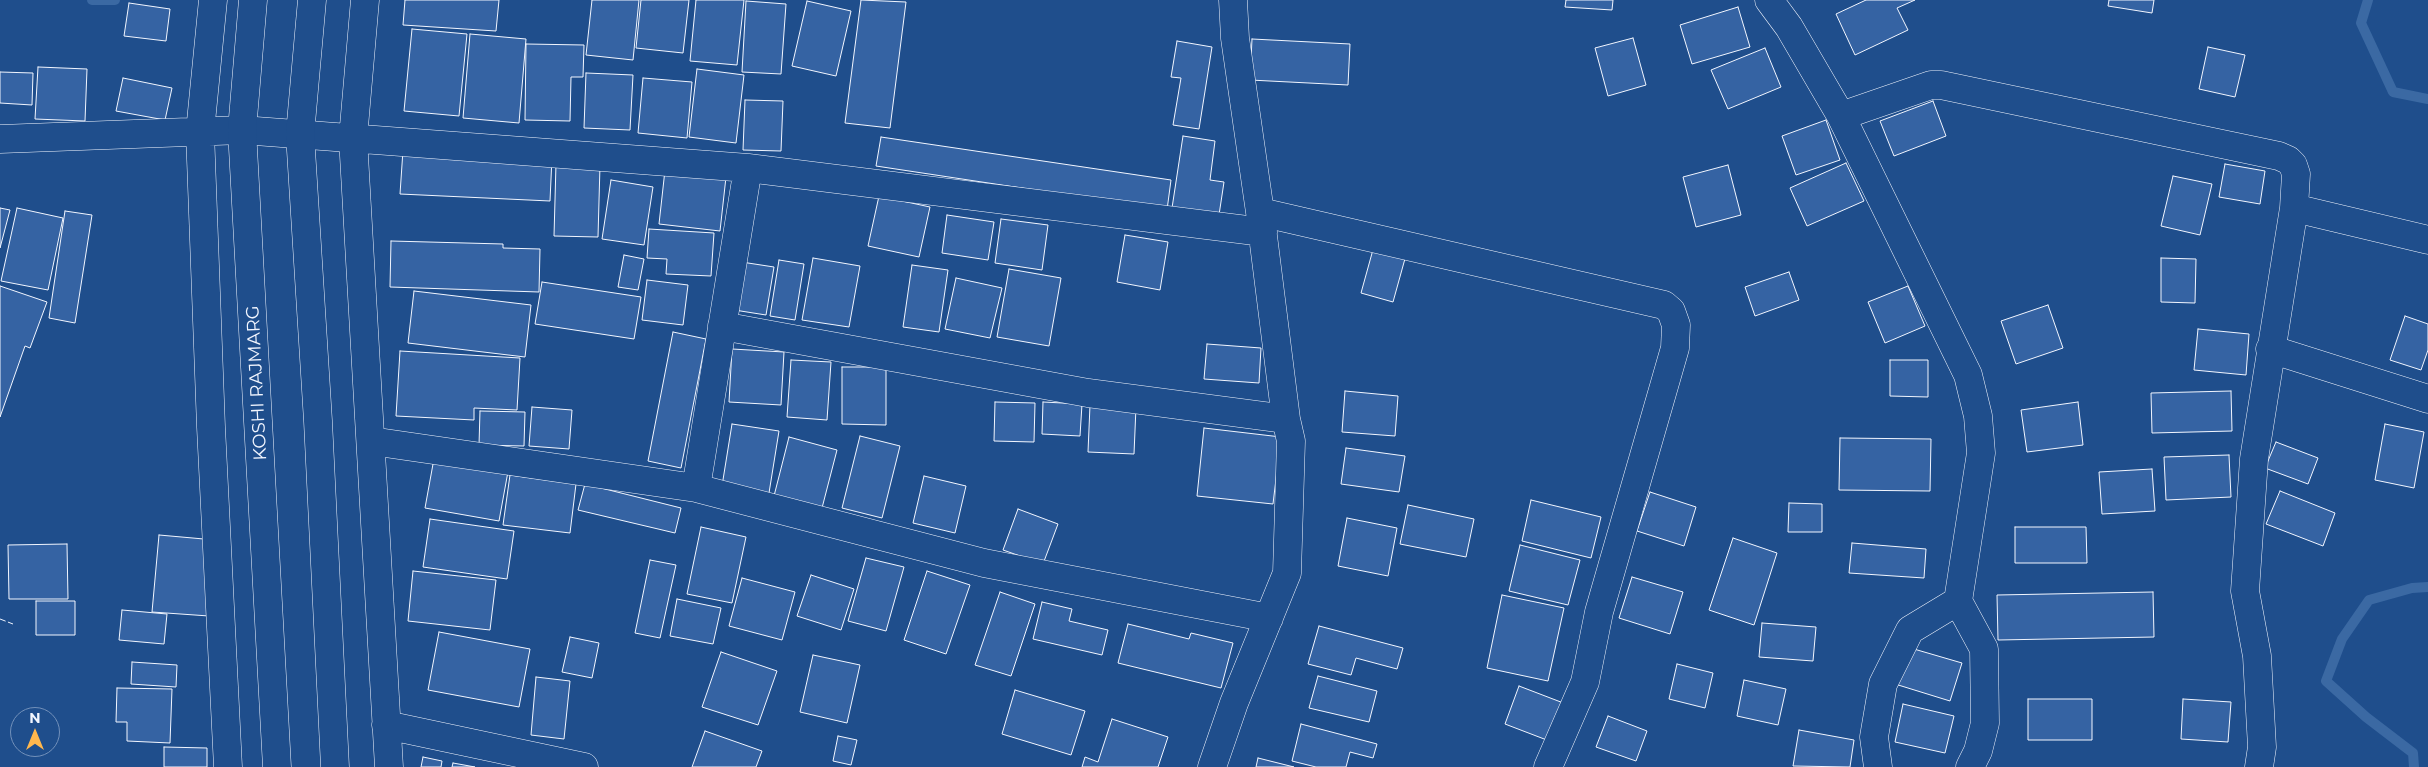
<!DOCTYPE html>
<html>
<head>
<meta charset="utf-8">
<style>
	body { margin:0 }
	#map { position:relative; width:2428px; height:767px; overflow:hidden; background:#1f4e8c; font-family:Montserrat,sans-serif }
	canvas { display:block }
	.north { position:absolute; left:10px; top:707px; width:50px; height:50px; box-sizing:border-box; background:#1f4e8c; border:1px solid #7391ba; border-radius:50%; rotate:0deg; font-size:14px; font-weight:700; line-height:20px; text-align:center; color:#f2f6ff }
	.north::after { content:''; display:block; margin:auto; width:18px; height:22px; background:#ffb74d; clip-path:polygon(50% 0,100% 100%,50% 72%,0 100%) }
</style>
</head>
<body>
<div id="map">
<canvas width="2428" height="767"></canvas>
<div class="north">N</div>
</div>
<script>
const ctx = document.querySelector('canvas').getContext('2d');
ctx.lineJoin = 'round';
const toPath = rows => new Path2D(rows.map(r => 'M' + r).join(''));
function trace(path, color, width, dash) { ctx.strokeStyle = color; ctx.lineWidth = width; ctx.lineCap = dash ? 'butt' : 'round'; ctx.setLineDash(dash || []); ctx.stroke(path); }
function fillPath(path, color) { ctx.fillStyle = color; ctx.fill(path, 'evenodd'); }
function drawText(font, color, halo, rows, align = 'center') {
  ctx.font = font + ' Montserrat,sans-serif'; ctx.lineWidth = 4; ctx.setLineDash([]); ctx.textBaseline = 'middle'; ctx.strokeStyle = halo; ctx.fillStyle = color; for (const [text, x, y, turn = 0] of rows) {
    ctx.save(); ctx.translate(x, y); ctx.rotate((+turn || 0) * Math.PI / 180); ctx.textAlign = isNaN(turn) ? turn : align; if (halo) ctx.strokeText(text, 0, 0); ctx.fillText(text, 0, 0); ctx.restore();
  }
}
const stream = toPath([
	[92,0,115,0],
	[2368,0,2361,23,2393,92,2428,99],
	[2414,767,2413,753,2366,717,2326,681,2342,639,2369,600,2412,588,2428,587]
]);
const building = toPath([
	[405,0,499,0,496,31,403,25,405,0],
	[592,0,639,0,633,60,586,55,592,0],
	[641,0,689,0,683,53,636,48,641,0],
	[696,0,744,0,737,65,690,61,696,0],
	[861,0,906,2,890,128,845,123,861,0],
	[1566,0,1613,0,1612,10,1565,7,1566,0],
	[1866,0,1915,0,1897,8,1908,30,1855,55,1836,14,1866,0],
	[2109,0,2154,0,2152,13,2108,6,2109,0],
	[746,1,786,4,781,74,742,72,746,1],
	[807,1,851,11,836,76,792,66,807,1],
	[129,3,170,9,166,41,124,36,129,3],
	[1738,7,1750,47,1692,64,1680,25,1738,7],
	[412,29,467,34,459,116,404,111,412,29],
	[470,34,526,39,519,123,463,118,470,34],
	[1633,38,1646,85,1608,96,1595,48,1633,38],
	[1252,39,1350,44,1348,85,1250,80,1252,39],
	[1177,41,1212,47,1199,129,1173,125,1181,78,1171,77,1177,41],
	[526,44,584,45,583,77,571,77,570,121,525,120,526,44],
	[2208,47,2245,55,2235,97,2199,89,2208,47],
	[1765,48,1781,87,1728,109,1711,70,1765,48],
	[38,67,87,69,85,121,35,119,38,67],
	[697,69,744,75,736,143,689,137,697,69],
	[0,72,33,73,32,105,0,103,0,72],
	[586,73,633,75,630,130,584,128,586,73],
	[123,78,172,88,165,120,116,111,123,78],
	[643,78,692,82,687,138,638,133,643,78],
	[745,100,783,101,781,151,743,150,745,100],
	[1933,101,1946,136,1894,156,1880,121,1933,101],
	[1826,120,1840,160,1796,175,1782,136,1826,120],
	[1183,136,1215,141,1210,180,1224,182,1219,215,1172,208,1183,136],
	[881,137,1171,180,1167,210,876,166,881,137],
	[403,150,552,157,550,201,400,194,403,150],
	[1846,163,1864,201,1807,226,1790,188,1846,163],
	[556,164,600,165,598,237,554,236,556,164],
	[2225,164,2265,171,2260,204,2219,197,2225,164],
	[1728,165,1741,215,1696,227,1683,177,1728,165],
	[665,170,726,177,720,231,659,224,665,170],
	[2173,176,2212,184,2200,235,2161,226,2173,176],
	[611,180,653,187,644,245,602,239,611,180],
	[879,196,930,207,919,257,868,246,879,196],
	[0,208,10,210,0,248,0,208],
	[17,208,63,218,48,290,1,281,17,208],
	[65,211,92,215,75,323,49,318,65,211],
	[947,215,994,222,988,260,942,253,947,215],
	[1001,219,1048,225,1042,270,995,263,1001,219],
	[649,229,714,233,711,276,666,274,667,259,647,258,649,229],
	[1125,235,1168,242,1160,290,1117,282,1125,235],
	[391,241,503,244,503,248,540,249,539,292,390,287,391,241],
	[1374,246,1406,255,1393,302,1361,293,1374,246],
	[624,255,644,259,638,290,618,287,624,255],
	[813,258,860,266,849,327,802,320,813,258],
	[2161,258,2196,259,2195,303,2161,302,2161,258],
	[779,260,804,264,795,320,770,316,779,260],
	[735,261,774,267,766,315,728,309,735,261],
	[912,265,948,270,939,332,903,327,912,265],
	[1009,269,1061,278,1049,346,997,337,1009,269],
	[1789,272,1799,300,1755,316,1745,287,1789,272],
	[956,278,1002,288,990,338,945,329,956,278],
	[647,280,688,285,683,325,642,320,647,280],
	[542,282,641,297,634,339,535,324,542,282],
	[0,286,47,302,30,348,25,346,0,417,0,286],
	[1908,286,1925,326,1885,343,1868,302,1908,286],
	[414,291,531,305,525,357,408,343,414,291],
	[2048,305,2063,348,2016,364,2001,321,2048,305],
	[2405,316,2428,324,2428,350,2421,370,2390,360,2405,316],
	[2198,329,2249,334,2246,375,2194,370,2198,329],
	[673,332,706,339,681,468,648,461,673,332],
	[1207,344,1261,348,1259,383,1204,379,1207,344],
	[732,349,784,352,781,405,729,402,732,349],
	[400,351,520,358,517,410,474,408,474,420,396,416,400,351],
	[791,360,831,362,827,420,787,417,791,360],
	[1890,360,1928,360,1928,397,1890,396,1890,360],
	[842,367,886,367,886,425,842,424,842,367],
	[1345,391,1398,396,1395,436,1342,432,1345,391],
	[2231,391,2232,431,2152,433,2151,393,2231,391],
	[995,402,1035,403,1034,442,994,441,995,402],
	[1043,402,1082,404,1080,436,1042,434,1043,402],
	[2078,402,2083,445,2027,452,2021,410,2078,402],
	[1090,405,1136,407,1134,454,1088,452,1090,405],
	[532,407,572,410,569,449,529,446,532,407],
	[480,411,525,412,524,446,479,445,480,411],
	[732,424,779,431,769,493,722,486,732,424],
	[2385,424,2424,432,2414,488,2375,480,2385,424],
	[1204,428,1281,437,1273,504,1197,496,1204,428],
	[860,436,900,446,882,518,842,508,860,436],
	[789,437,837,450,822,508,774,496,789,437],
	[1840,438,1931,439,1930,491,1839,490,1840,438],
	[2276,442,2318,458,2308,484,2265,468,2276,442],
	[1346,448,1405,456,1399,492,1341,484,1346,448],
	[435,453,509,466,499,521,425,508,435,453],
	[2229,455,2231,497,2166,500,2164,457,2229,455],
	[2152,469,2155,511,2102,514,2099,472,2152,469],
	[510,475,576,484,570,533,503,525,510,475],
	[924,476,966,486,955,533,913,523,924,476],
	[585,484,681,508,675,533,578,510,585,484],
	[2280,491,2335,513,2323,546,2266,524,2280,491],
	[1650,492,1696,507,1684,546,1637,531,1650,492],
	[1531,500,1601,517,1591,558,1522,541,1531,500],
	[1789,503,1822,504,1822,532,1788,532,1789,503],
	[1408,505,1474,519,1466,557,1400,544,1408,505],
	[1018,509,1058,524,1043,564,1003,550,1018,509],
	[1347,518,1397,528,1388,576,1338,566,1347,518],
	[430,519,514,531,507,579,423,567,430,519],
	[701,527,746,537,732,603,687,594,701,527],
	[2015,527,2086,527,2087,563,2015,563,2015,527],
	[159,535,215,540,209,616,152,612,159,535],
	[1733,538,1777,553,1754,625,1709,610,1733,538],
	[1852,543,1926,549,1924,578,1849,573,1852,543],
	[67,544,68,599,9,599,8,545,67,544],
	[1520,545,1580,560,1568,605,1509,591,1520,545],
	[866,558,904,567,886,631,848,621,866,558],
	[650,560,676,565,660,638,635,633,650,560],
	[413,571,496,580,490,630,408,621,413,571],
	[927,571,970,585,946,654,904,640,927,571],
	[811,575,854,589,841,630,797,616,811,575],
	[1632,577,1683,592,1670,634,1619,618,1632,577],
	[742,578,795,592,782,640,729,626,742,578],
	[1000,592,1035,604,1011,676,975,665,1000,592],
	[2153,592,2154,637,1998,640,1997,595,2153,592],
	[1502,595,1564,608,1548,681,1487,668,1502,595],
	[677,599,721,608,713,644,670,636,677,599],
	[36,601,75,601,75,635,36,635,36,601],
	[1042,602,1072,609,1069,621,1108,630,1102,655,1033,639,1042,602],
	[122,610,167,614,164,644,119,640,122,610],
	[1762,623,1816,627,1813,661,1759,657,1762,623],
	[1128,624,1189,639,1191,633,1233,643,1221,688,1118,663,1128,624],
	[1319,626,1403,648,1397,669,1356,658,1351,675,1308,664,1319,626],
	[439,632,530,649,519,707,428,690,439,632],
	[570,637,599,643,592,678,562,672,570,637],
	[1907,647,1962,663,1950,701,1895,684,1907,647],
	[721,652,777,671,758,725,702,707,721,652],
	[813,655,860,665,847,723,800,712,813,655],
	[132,662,177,665,176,687,131,684,132,662],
	[1677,664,1713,673,1705,708,1669,699,1677,664],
	[1318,676,1377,691,1369,722,1309,708,1318,676],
	[536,677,570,681,564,739,531,735,536,677],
	[1744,680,1786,689,1778,725,1737,716,1744,680],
	[1519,686,1566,704,1552,742,1505,724,1519,686],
	[117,688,172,689,170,743,127,741,127,722,116,722,117,688],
	[1015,690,1085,711,1071,755,1002,734,1015,690],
	[2028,699,2092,699,2092,740,2028,740,2028,699],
	[2183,699,2231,702,2228,742,2181,739,2183,699],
	[1903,704,1954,716,1945,753,1895,742,1903,704],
	[1608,716,1647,731,1636,761,1596,747,1608,716],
	[1112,719,1168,737,1158,767,1082,767,1085,757,1098,762,1112,719],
	[1301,724,1377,744,1373,758,1350,752,1346,767,1316,767,1292,761,1301,724],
	[1799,730,1854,740,1850,767,1793,766,1799,730],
	[705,731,762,751,756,767,692,767,705,731],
	[838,736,857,740,851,765,833,761,838,736],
	[164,747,207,748,207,767,164,767,164,747],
	[423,757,442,761,441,767,421,767,423,757],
	[1258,758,1294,767,1256,767,1258,758],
	[453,763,475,767,452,767,453,763]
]);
const minor = toPath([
	[213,0,200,132,211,427,228,767],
	[365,0,353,138,389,767],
	[1769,0,1789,27,1841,116,1968,375,1978,416,1981,453,1958,601,1984,649,1985,723,1978,751,1970,767],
	[1841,116,1931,85,1941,85,2279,156,2288,160,2293,165,2296,174,2294,208,2254,459,2245,591,2257,656,2262,747,2259,767],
	[0,139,242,130,748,168,1263,232],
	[2294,208,2428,240],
	[1260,212,1664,305,1671,311,1676,325,1675,348,1599,612,1585,682,1548,767],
	[722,326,1088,393,1286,419],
	[2270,349,2428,399],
	[371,441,696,488,984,563,1269,618],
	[696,488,748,168],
	[386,725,584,767],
	[1212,767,1234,703,1287,573,1291,441,1286,419,1260,212,1235,38,1233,0],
	[1878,767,1874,737,1883,684,1910,630,1958,601]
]);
const major = toPath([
	[253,0,242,130,277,767],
	[312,0,300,134,318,421,335,767]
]);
const fence = toPath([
	[0,619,13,624]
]);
const streetNames = [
	["KOSHI RAJMARG",257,383,-93]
];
trace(stream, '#3b69a3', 10);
fillPath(building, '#3563a3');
trace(building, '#f2f6ff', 1);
trace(minor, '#f2f6ff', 29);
trace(major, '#f2f6ff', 29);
trace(minor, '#1f4e8c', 28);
trace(major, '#1f4e8c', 28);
trace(fence, '#f2f6ff', 1, [6, 2.5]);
drawText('18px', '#f2f6ff', '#1f4e8c', streetNames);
</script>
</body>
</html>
